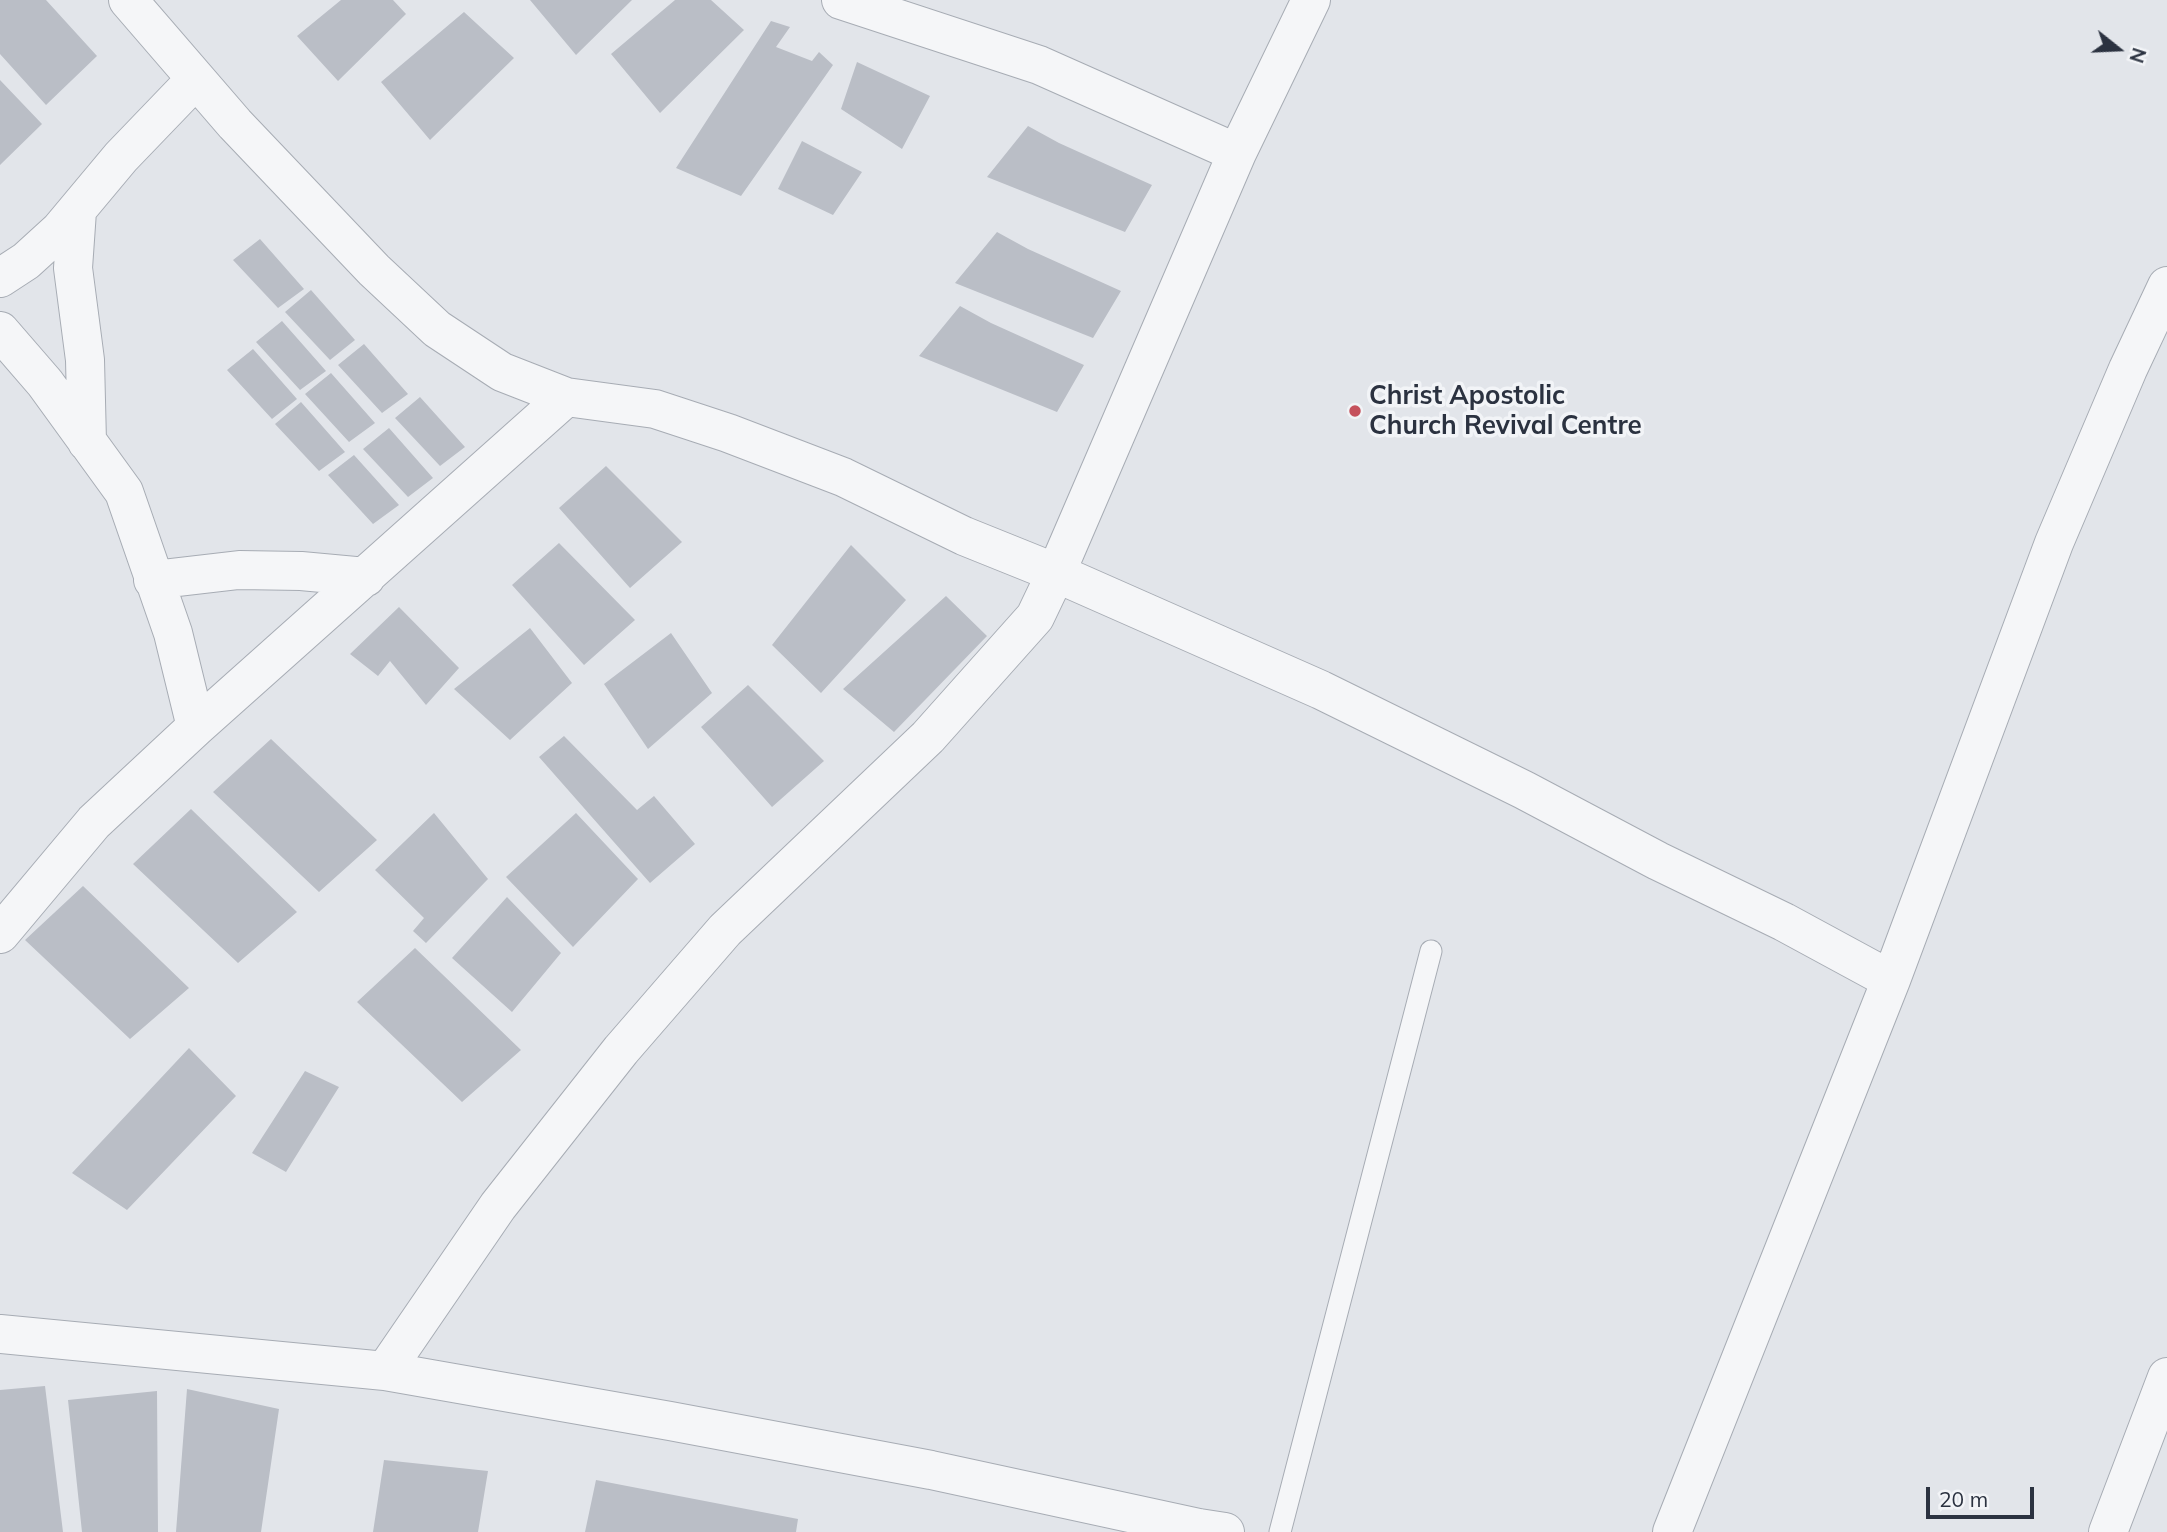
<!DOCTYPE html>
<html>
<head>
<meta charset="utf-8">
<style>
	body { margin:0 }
	#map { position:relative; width:2167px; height:1532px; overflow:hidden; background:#e2e5ea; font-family:Mulish,sans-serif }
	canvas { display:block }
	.north { position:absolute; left:2083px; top:14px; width:70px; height:70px; -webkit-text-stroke:5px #f2f4f7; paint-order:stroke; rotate:108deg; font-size:19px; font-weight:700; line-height:28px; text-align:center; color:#2b3240 }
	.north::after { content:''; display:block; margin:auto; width:24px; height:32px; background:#2b3240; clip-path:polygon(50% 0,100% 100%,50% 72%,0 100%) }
	.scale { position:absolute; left:1926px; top:1487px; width:108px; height:32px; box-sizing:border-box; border:4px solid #2b3240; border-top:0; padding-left:9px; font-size:21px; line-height:24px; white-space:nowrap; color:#2b3240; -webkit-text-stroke:5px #f2f4f7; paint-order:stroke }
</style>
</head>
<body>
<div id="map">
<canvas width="2167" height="1532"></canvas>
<div class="north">N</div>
<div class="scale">20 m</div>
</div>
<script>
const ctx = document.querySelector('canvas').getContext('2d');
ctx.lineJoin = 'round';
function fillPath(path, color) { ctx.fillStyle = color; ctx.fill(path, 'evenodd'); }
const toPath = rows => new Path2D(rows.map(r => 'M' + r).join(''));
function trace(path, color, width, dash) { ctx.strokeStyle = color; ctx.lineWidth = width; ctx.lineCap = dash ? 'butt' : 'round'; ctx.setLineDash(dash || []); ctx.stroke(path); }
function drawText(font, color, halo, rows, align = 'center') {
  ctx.font = font + ' Mulish,sans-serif'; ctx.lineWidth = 7; ctx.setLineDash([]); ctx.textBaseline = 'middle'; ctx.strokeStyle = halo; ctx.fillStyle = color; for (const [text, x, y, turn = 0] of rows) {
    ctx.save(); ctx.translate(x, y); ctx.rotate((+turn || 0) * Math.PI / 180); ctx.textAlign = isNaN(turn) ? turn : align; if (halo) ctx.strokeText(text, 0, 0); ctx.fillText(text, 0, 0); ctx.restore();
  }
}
const building = toPath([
	[0,0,46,0,97,56,46,105,0,54],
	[341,0,393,0,406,14,338,81,297,36],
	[530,0,632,0,576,55],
	[675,0,711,0,744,30,660,113,611,54],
	[464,12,514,58,430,140,381,82],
	[771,21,790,27,776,47,812,61,819,52,833,65,741,196,676,168],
	[857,62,930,96,902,149,841,109],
	[0,80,42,124,0,165],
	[1028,126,1059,143,1152,185,1125,232,987,177],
	[802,141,862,172,833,215,778,189],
	[997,232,1028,249,1121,291,1093,338,955,283],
	[260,239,304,289,278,308,233,260],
	[311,290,355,340,330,360,285,312],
	[960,306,991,323,1084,365,1057,412,919,356],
	[282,321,326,371,300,390,256,342],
	[364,344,408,394,382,413,338,365],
	[253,349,297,399,272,419,227,370],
	[331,373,375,423,349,442,305,394],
	[420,397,465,447,440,466,395,418],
	[301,402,345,452,319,471,275,424],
	[389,428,433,478,408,497,363,449],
	[354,455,399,505,373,524,328,475],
	[606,466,682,542,630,588,559,508],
	[559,543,635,620,584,665,512,585],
	[851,545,906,600,821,693,772,645],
	[946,596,987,636,894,732,843,689],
	[399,607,459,668,426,705,390,661,378,676,350,654],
	[530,628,572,683,510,740,454,689],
	[671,633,712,693,648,749,604,684],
	[748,685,824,761,772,807,701,727],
	[564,736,637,810,654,796,695,844,650,883,539,757],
	[271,739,377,840,319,892,213,792],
	[191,809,297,912,238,963,133,864],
	[434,813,488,879,426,943,413,931,424,918,375,870],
	[576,813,638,879,573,947,506,877],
	[83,886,189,988,130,1039,25,940],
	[507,897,561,953,512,1012,452,958],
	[415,948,521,1050,462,1102,357,1002],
	[189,1048,236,1096,127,1210,72,1173],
	[305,1071,339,1087,286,1172,252,1153],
	[45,1386,63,1532,0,1532,0,1390],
	[187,1389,279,1409,261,1532,176,1532],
	[157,1391,158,1532,82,1532,68,1400],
	[384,1460,488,1471,478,1532,373,1532],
	[596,1480,798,1519,796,1532,585,1532]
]);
const service = toPath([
	[1280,1532,1431,951]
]);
const minor = toPath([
	[128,0,235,124,374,270,437,329,502,372,566,397,655,409,728,433,843,477,964,536,1056,573,1237,153],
	[841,0,1039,65,1237,153,1311,0],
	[77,211,73,268,85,360,87,442],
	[0,278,26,261,60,230,121,157,196,79],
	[0,331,45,383,124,492,173,633,196,727],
	[153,580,239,570,301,571,366,577],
	[0,934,94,822,196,727,566,397],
	[0,1334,385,1371,670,1421,931,1470,1199,1528,1225,1532],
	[385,1371,498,1206,621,1050,725,930,928,737,1035,617,1056,573,1321,690,1524,790,1658,861,1784,922,1891,980],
	[1672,1532,1891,980,2054,543,2128,369,2167,286],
	[2108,1532,2167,1377]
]);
const markers = [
	[1355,411,7,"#c5515c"]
];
const poiNames = [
	["Christ Apostolic",1369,396],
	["Church Revival Centre",1369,426]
];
fillPath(building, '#babec6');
trace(service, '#a7acb4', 23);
trace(minor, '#a7acb4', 40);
trace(service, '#f5f6f8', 21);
trace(minor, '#f5f6f8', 38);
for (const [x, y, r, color] of markers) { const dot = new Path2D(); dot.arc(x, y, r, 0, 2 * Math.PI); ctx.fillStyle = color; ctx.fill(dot); trace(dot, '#f2f4f7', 2.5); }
drawText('bold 26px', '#2b3240', '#f2f4f7', poiNames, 'left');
</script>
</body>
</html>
